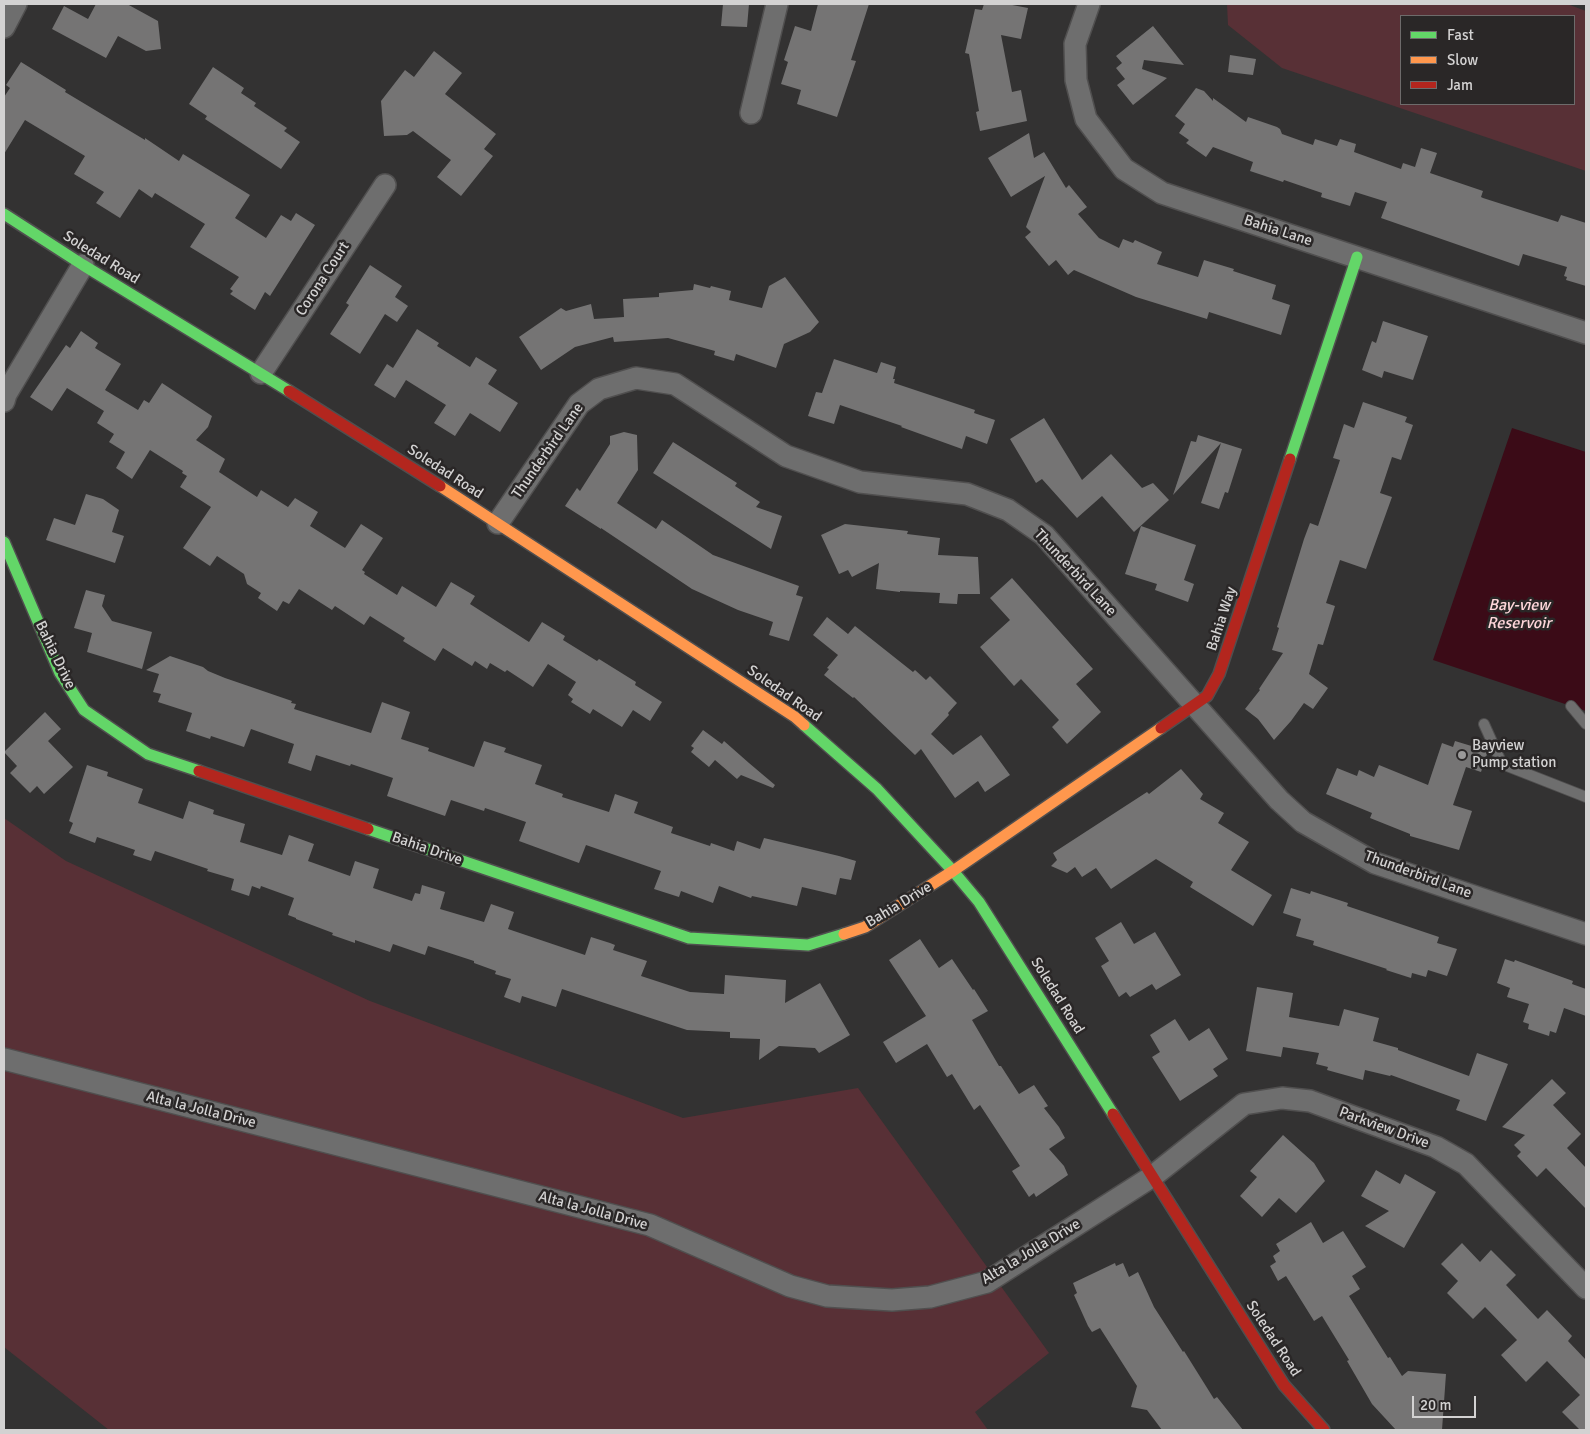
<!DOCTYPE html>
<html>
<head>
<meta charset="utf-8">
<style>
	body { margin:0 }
	#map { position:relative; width:1590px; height:1434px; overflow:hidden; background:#333232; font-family:Signika,sans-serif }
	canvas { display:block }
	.frame { position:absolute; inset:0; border:5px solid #d3d2d2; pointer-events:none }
	.legend { position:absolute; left:1400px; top:15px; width:175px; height:90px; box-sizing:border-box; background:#2a2727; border:1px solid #6e6b6b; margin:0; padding:6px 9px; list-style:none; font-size:15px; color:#d3d2d2 }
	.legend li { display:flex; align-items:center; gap:10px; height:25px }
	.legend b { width:25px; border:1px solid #6e6b6b }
	.scale { position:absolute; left:1412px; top:1396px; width:64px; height:22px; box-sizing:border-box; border:2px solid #d3d2d2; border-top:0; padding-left:6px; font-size:15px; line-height:18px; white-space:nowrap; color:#d3d2d2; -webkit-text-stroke:4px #2a2727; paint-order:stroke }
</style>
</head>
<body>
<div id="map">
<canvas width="1590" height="1434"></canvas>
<div class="frame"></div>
<ul class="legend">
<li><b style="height:6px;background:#63d668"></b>Fast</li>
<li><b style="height:6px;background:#ff974d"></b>Slow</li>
<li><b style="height:6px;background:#b3261e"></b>Jam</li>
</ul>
<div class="scale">20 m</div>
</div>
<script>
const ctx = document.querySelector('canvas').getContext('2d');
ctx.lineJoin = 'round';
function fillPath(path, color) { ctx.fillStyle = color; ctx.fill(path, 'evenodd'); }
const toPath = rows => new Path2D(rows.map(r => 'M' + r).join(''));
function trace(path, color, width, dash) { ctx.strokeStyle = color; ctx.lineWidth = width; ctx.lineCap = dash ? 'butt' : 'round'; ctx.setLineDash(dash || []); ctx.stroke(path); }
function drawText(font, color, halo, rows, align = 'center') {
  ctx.font = font + ' Signika,sans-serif'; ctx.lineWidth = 5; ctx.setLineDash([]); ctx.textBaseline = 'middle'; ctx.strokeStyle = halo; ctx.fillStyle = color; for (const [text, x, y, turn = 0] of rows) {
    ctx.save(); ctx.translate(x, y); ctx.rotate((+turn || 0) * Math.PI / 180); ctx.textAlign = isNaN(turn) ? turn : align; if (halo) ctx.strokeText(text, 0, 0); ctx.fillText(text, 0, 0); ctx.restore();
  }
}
const green = toPath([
	[1227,4,1567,4,1586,11,1586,171,1282,68,1228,25],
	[1401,16,1574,16,1574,104,1401,104],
	[4,818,66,861,370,1001,683,1118,858,1088,1049,1353,975,1412,988,1430,109,1430,4,1347]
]);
const water = toPath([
	[1512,428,1586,452,1586,711,1433,660]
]);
const building = toPath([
	[96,4,127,4,158,21,161,49,146,51,118,36,106,58,52,29,64,6,88,19],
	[723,4,749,4,747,27,721,26],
	[818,4,869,4,851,60,856,61,837,117,797,104,801,90,781,84,788,62,784,60,795,26,811,31],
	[984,4,1007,4,1028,8,1021,39,1001,35,1012,92,1021,90,1027,121,980,131,976,112,979,111,969,54,965,53,975,9,982,10],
	[1153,26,1184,65,1144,60,1142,69,1167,78,1133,105,1117,85,1125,79,1116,68,1122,63,1116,56],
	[434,51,462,73,445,94,496,134,484,149,493,156,461,196,437,177,451,160,413,131,407,135,384,136,381,101,405,70,414,77],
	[1230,55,1256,59,1253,75,1228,72],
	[21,62,66,90,65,92,145,140,145,138,179,161,183,154,250,195,235,218,266,238,281,215,291,221,296,213,315,225,270,296,265,292,255,310,230,294,233,291,230,289,239,277,190,247,205,224,155,193,152,198,139,189,120,218,96,203,104,192,74,174,85,156,25,120,4,154,4,97,10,88,6,85],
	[213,67,244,88,241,93,256,103,254,106,287,128,284,131,300,142,281,169,205,119,207,116,189,104],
	[1196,88,1204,91,1213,101,1213,98,1246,122,1248,117,1277,127,1280,129,1282,134,1313,145,1315,139,1337,146,1340,139,1356,144,1354,152,1401,169,1403,163,1415,167,1421,148,1437,153,1430,173,1483,191,1481,197,1483,198,1558,222,1561,215,1586,223,1586,286,1566,280,1567,277,1564,276,1567,267,1523,254,1519,266,1381,218,1387,202,1355,192,1350,206,1321,197,1322,193,1284,180,1283,182,1250,171,1253,162,1213,147,1206,157,1186,143,1189,140,1179,133,1185,124,1175,116],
	[1029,133,1034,158,1044,152,1066,188,1069,185,1087,207,1078,214,1099,238,1119,248,1123,239,1133,243,1135,240,1162,252,1157,264,1198,277,1204,260,1234,269,1233,271,1276,285,1272,299,1290,305,1281,335,1209,312,1207,319,1136,297,1074,270,1068,275,1056,260,1049,266,1025,237,1031,232,1026,227,1045,176,1011,197,988,158],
	[370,265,402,286,395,297,408,306,397,322,385,314,360,354,330,334,349,305,346,303],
	[785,277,819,322,810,332,784,344,776,368,736,354,734,361,714,355,715,351,668,338,614,342,613,337,575,347,541,370,519,337,561,308,566,311,591,304,594,319,624,317,623,299,659,297,659,293,693,290,694,284,710,288,711,286,731,291,729,300,762,308,769,286],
	[1383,321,1428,336,1413,380,1384,371,1382,378,1362,370,1372,341,1376,343],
	[417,329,439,343,437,346,470,367,476,357,497,370,488,384,518,403,500,432,470,413,455,436,434,423,446,405,406,380,395,398,374,385,387,364,393,368],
	[81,331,98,343,95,348,121,364,105,390,138,410,144,400,149,403,162,383,212,416,208,427,196,440,225,459,219,472,257,497,261,490,288,507,295,498,318,512,310,526,345,548,361,524,383,538,362,570,365,572,364,574,397,595,402,586,436,607,451,582,475,596,470,604,529,642,542,622,565,636,563,640,597,661,599,659,636,682,635,685,662,702,650,721,633,710,622,727,593,709,590,714,571,702,573,699,568,695,576,682,548,664,533,687,507,670,505,672,490,663,487,669,475,661,472,666,443,648,435,661,403,641,405,638,370,616,364,625,335,606,332,610,299,589,289,604,283,601,277,611,258,598,261,593,247,584,244,574,217,556,210,566,183,548,211,507,180,487,187,476,182,473,183,471,150,450,132,479,116,468,125,452,109,442,114,434,97,423,104,411,67,388,52,411,30,397,66,345,70,348],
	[834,359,877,373,881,362,896,367,893,379,895,379,894,383,975,410,974,413,995,420,987,444,966,436,962,449,901,427,902,426,840,405,834,424,808,416,816,392,822,393],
	[1363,402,1407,417,1405,422,1413,425,1401,460,1392,457,1380,493,1392,497,1366,569,1340,560,1326,603,1335,606,1323,645,1318,644,1309,674,1328,688,1313,709,1304,703,1291,721,1274,740,1258,719,1245,709,1260,690,1259,689,1283,653,1272,650,1279,628,1277,627,1304,539,1310,523,1318,526,1340,460,1333,458,1344,424,1354,428],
	[1044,418,1082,480,1111,454,1142,488,1153,483,1169,500,1134,532,1102,496,1077,518,1042,479,1036,483,1010,439],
	[624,432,637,435,638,470,617,503,656,529,662,520,713,555,799,586,796,595,803,597,789,641,769,635,773,622,738,610,692,589,601,528,601,529,565,506,577,488,580,491,610,444,610,436],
	[1198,435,1242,449,1228,493,1225,492,1219,509,1201,503,1221,443,1173,495,1191,441,1196,442],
	[673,442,737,483,735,486,760,502,756,507,782,516,771,549,653,473],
	[86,494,103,499,119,510,112,532,124,536,115,563,46,540,54,518,75,525],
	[845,524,908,531,907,534,940,538,938,555,978,557,980,594,958,594,957,604,939,603,940,593,900,591,900,592,876,589,879,563,852,577,848,570,839,574,821,535],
	[1141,526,1196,545,1184,580,1194,584,1188,602,1155,590,1157,584,1125,574],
	[1012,578,1093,669,1076,684,1101,712,1067,744,1052,727,1059,720,1021,679,1014,686,980,647,1010,620,990,598],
	[86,590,105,595,102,606,112,621,152,632,142,669,87,652,92,633,74,628],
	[827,617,848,634,855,626,913,672,915,670,926,680,930,676,957,703,948,713,949,715,931,734,953,755,981,735,1010,775,985,792,978,781,955,798,921,749,915,755,854,697,853,698,824,675,829,669,827,668,838,655,813,635],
	[170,656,203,667,208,671,225,678,292,701,291,703,296,704,294,709,371,733,382,702,410,712,401,739,429,748,428,751,474,767,484,741,506,748,504,752,542,765,535,784,563,794,562,797,609,812,615,794,638,802,634,813,673,827,671,833,710,846,711,843,734,851,737,841,760,849,764,838,839,856,856,861,851,880,840,878,836,895,802,887,797,906,752,896,751,898,719,886,713,903,681,891,679,897,654,889,661,871,586,845,579,863,519,841,526,822,485,808,484,811,451,800,445,816,387,796,393,778,351,764,350,766,316,755,311,771,288,763,294,744,251,729,244,747,211,736,210,739,186,731,192,713,158,702,161,694,153,692,159,674,146,670],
	[45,712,61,729,48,741,73,767,44,794,37,786,30,793,10,773,17,766,4,752],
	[703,730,722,744,724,741,749,763,775,785,773,788,741,775,737,779,715,760,709,767,691,752,694,748,691,746],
	[1455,741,1488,751,1481,772,1466,767,1453,805,1472,811,1459,850,1410,836,1410,834,1370,818,1372,813,1326,794,1337,768,1357,776,1359,770,1374,777,1379,765,1428,785,1442,743,1453,747],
	[87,765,108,772,107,776,143,789,138,803,183,819,189,801,214,810,213,814,245,824,240,842,282,855,289,835,314,844,308,861,350,876,355,861,379,869,373,888,412,901,415,893,420,894,422,885,445,892,440,909,484,922,491,904,514,912,508,929,585,955,591,937,610,943,615,945,613,950,647,961,641,976,690,992,724,994,725,975,786,980,785,1003,820,983,850,1035,819,1053,815,1048,779,1046,759,1060,760,1039,730,1038,730,1032,687,1030,562,989,556,1007,522,996,520,1003,504,997,511,979,495,974,496,971,474,963,474,961,428,946,425,955,393,944,390,952,355,940,355,943,332,935,333,933,296,919,296,918,288,915,294,898,261,886,260,889,252,886,249,896,231,890,234,879,207,871,208,869,155,851,151,861,133,855,135,850,97,837,95,843,69,833,73,823,69,821],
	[1181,769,1203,794,1200,799,1224,813,1218,823,1249,842,1231,870,1272,895,1253,926,1190,887,1193,882,1156,859,1111,889,1096,868,1082,877,1075,867,1067,873,1051,866,1057,860,1053,853,1147,792,1149,794],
	[1291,888,1310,894,1311,891,1348,903,1347,906,1439,937,1437,943,1457,949,1447,976,1428,970,1426,977,1412,973,1411,978,1386,970,1387,969,1313,945,1314,941,1296,936,1301,919,1283,913],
	[1121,922,1134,944,1155,932,1181,975,1156,990,1152,984,1130,997,1126,992,1119,997,1101,966,1109,961,1095,938],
	[920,939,939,968,952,959,973,990,974,989,988,1011,972,1020,999,1066,1001,1066,1019,1094,1034,1085,1048,1106,1044,1108,1059,1127,1065,1138,1049,1149,1064,1166,1068,1175,1036,1197,1034,1193,1029,1197,1012,1171,1020,1166,980,1105,974,1110,952,1074,947,1077,927,1044,896,1063,883,1042,926,1016,889,960],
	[1505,959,1514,962,1515,960,1573,981,1572,984,1586,989,1586,1016,1564,1008,1556,1033,1550,1031,1549,1036,1528,1029,1529,1024,1523,1022,1529,1004,1507,997,1510,988,1497,983],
	[1257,987,1293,993,1289,1017,1339,1026,1344,1009,1379,1018,1373,1041,1398,1048,1398,1050,1469,1076,1477,1053,1508,1064,1486,1121,1456,1110,1460,1100,1391,1075,1390,1076,1365,1070,1363,1080,1327,1070,1328,1067,1316,1064,1319,1053,1283,1047,1281,1057,1246,1051],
	[1175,1019,1189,1041,1209,1028,1228,1059,1213,1069,1218,1076,1180,1101,1152,1057,1160,1052,1150,1035],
	[1552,1079,1566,1093,1553,1105,1581,1134,1567,1148,1586,1168,1586,1209,1546,1168,1537,1177,1517,1156,1521,1152,1514,1145,1525,1135,1502,1127],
	[1283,1135,1314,1163,1325,1181,1296,1213,1279,1198,1262,1217,1240,1196,1257,1177,1250,1171],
	[1376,1170,1400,1184,1405,1174,1436,1192,1404,1248,1365,1226,1389,1211,1361,1196],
	[1311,1222,1323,1243,1343,1231,1366,1267,1352,1276,1360,1289,1349,1296,1388,1358,1390,1357,1402,1376,1408,1371,1446,1374,1442,1430,1396,1430,1372,1404,1347,1361,1349,1360,1322,1316,1314,1321,1286,1276,1278,1281,1270,1266,1276,1262,1273,1256,1280,1251,1276,1244],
	[1462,1243,1480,1262,1491,1250,1516,1275,1506,1285,1538,1319,1547,1310,1572,1336,1568,1341,1586,1360,1586,1430,1580,1430,1562,1412,1580,1395,1547,1361,1526,1382,1501,1355,1517,1340,1485,1307,1473,1319,1447,1293,1458,1281,1441,1264],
	[1115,1263,1116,1266,1123,1263,1129,1277,1138,1272,1154,1307,1183,1352,1184,1351,1214,1399,1217,1397,1243,1430,1162,1430,1147,1410,1131,1407,1137,1386,1100,1328,1092,1332,1088,1326,1074,1295,1077,1293,1073,1283]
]);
const lane = toPath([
	[1571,706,1586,724],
	[1484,724,1502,764,1586,797]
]);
const street = toPath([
	[1089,4,1075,44,1076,80,1086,119,1124,169,1162,193,1586,333],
	[4,27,16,4],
	[751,113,777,4],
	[261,373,385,185],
	[4,401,6,394,83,265],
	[498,523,579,404,599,389,636,378,675,384,786,456,860,482,967,494,1008,510,1044,535,1279,800,1303,822,1375,863,1586,934],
	[4,1059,650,1225,790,1286,827,1296,892,1300,930,1297,987,1282,1153,1176,1244,1104,1282,1098,1310,1101,1436,1147,1466,1164,1586,1288]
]);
const fast = toPath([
	[4,214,83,265,289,391],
	[1290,459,1357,257],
	[4,542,60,673,84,710,148,754,199,771],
	[804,725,877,789,953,871,979,902,1113,1114],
	[368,829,689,938,808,945,844,934]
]);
const slow = toPath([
	[440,486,795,717,804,725],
	[844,934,865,927,953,871,1161,728]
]);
const jam = toPath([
	[289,391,440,486],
	[1161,728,1207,696,1219,674,1290,459],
	[199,771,368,829],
	[1113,1114,1284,1385,1324,1430]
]);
const markers = [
	[1462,755,5,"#9b9a9a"]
];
const streetNames = [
	["Bahia Lane",1278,231,18],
	["Soledad Road",101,258,32],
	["Corona Court",323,279,-57],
	["Thunderbird Lane",548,451,-55],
	["Soledad Road",445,472,33],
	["Thunderbird Lane",1075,573,47],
	["Bahia Way",1222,619,-72],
	["Bahia Drive",55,655,64],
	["Soledad Road",784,694,35],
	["Bahia Drive",427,849,19],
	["Thunderbird Lane",1418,875,20],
	["Bahia Drive",899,905,-31],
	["Soledad Road",1057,996,58],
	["Alta la Jolla Drive",201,1110,14],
	["Parkview Drive",1384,1128,20],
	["Alta la Jolla Drive",593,1211,15],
	["Alta la Jolla Drive",1031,1252,-31],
	["Soledad Road",1273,1339,57]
];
const poiNames = [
	["Bayview",1472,746],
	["Pump station",1472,763]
];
const waterNames = [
	["Bay-view",1519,606],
	["Reservoir",1519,624]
];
fillPath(green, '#583036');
fillPath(water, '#3b0b17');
fillPath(building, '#757474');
trace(lane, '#504f4f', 12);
trace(street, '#504f4f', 24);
trace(fast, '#504f4f', 14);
trace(slow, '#504f4f', 14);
trace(jam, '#504f4f', 14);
trace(lane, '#6e6e6e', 10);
trace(street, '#6e6e6e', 21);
trace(fast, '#63d668', 11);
trace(slow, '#ff974d', 11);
trace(jam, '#b3261e', 11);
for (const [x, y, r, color] of markers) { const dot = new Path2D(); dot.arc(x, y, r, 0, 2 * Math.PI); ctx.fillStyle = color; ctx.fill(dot); trace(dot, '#2a2727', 2); }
drawText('15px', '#d3d2d2', '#2a2727', streetNames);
drawText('15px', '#d3d2d2', '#2a2727', poiNames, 'left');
drawText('italic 16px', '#fed6da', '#2a2727', waterNames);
</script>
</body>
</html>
